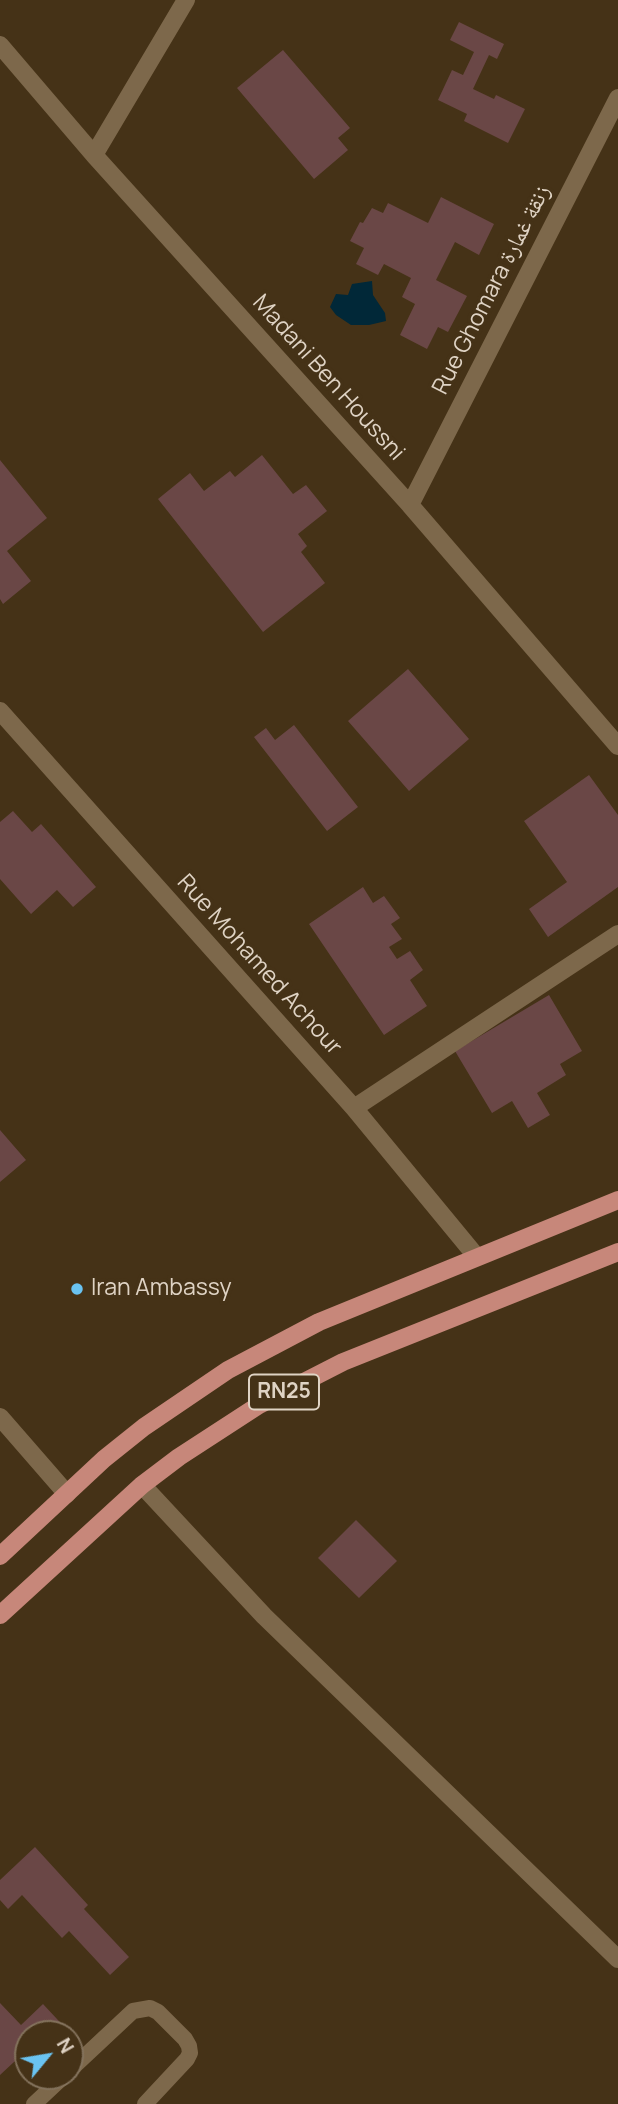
<!DOCTYPE html>
<html>
<head>
<meta charset="utf-8">
<style>
	body { margin:0 }
	#map { position:relative; width:618px; height:2104px; overflow:hidden; background:#453217; font-family:Manrope,sans-serif }
	canvas { display:block }
	.north { position:absolute; left:14px; top:2020px; width:70px; height:70px; box-sizing:border-box; background:#453217; border:2px solid #83725c; border-radius:50%; rotate:60deg; font-size:19px; font-weight:700; line-height:28px; text-align:center; color:#dfd3c4 }
	.north::after { content:''; display:block; margin:auto; width:24px; height:32px; background:#6ac3f1; clip-path:polygon(50% 0,100% 100%,50% 72%,0 100%) }
</style>
</head>
<body>
<div id="map">
<canvas width="618" height="2104"></canvas>
<div class="north">N</div>
</div>
<script>
const ctx = document.querySelector('canvas').getContext('2d');
ctx.lineJoin = 'round';
function fillPath(path, color) { ctx.fillStyle = color; ctx.fill(path, 'evenodd'); }
const toPath = rows => new Path2D(rows.map(r => 'M' + r).join(''));
function trace(path, color, width, dash) { ctx.strokeStyle = color; ctx.lineWidth = width; ctx.lineCap = dash ? 'butt' : 'round'; ctx.setLineDash(dash || []); ctx.stroke(path); }
function drawText(font, color, halo, rows, align = 'center') {
  ctx.font = font + ' Manrope,"Noto Naskh Arabic",sans-serif'; ctx.lineWidth = 7; ctx.setLineDash([]); ctx.textBaseline = 'middle'; ctx.strokeStyle = halo; ctx.fillStyle = color; for (const [text, x, y, turn = 0] of rows) {
    ctx.save(); ctx.translate(x, y); ctx.rotate((+turn || 0) * Math.PI / 180); ctx.textAlign = isNaN(turn) ? turn : align; if (halo) ctx.strokeText(text, 0, 0); ctx.fillText(text, 0, 0); ctx.restore();
  }
}
const water = toPath([
	[372,281,373,295,385,313,386,321,369,325,351,325,336,315,330,307,336,294,348,295,352,284]
]);
const building = toPath([
	[459,22,504,44,497,59,489,55,473,89,494,99,496,95,525,109,508,143,464,121,467,114,438,100,452,70,463,75,474,52,450,40],
	[283,50,350,128,338,138,348,150,314,179,237,88],
	[441,197,494,224,479,255,455,242,436,280,467,296,448,332,438,327,427,349,400,335,415,304,402,297,411,278,384,264,378,275,356,264,364,248,350,241,360,222,363,223,372,208,383,213,388,203,428,223],
	[262,455,293,494,306,485,327,511,298,534,307,546,301,552,325,583,263,632,158,499,190,473,204,491,230,471,235,477],
	[0,460,47,518,7,551,31,581,3,604,0,599],
	[408,669,469,739,409,791,348,721],
	[294,725,358,807,327,831,254,737,266,728,275,740],
	[589,775,618,815,618,887,548,937,529,909,567,882,524,821],
	[13,811,32,832,41,824,96,887,73,907,57,890,31,914,0,879,0,822],
	[363,887,373,903,384,896,400,918,391,924,402,939,389,947,397,959,410,951,423,970,410,980,427,1006,384,1035,309,924],
	[549,995,582,1051,560,1064,566,1075,537,1093,550,1115,528,1128,512,1101,492,1113,455,1051],
	[0,1130,26,1160,0,1182],
	[356,1520,397,1561,359,1598,318,1558],
	[35,1847,88,1905,84,1909,129,1957,110,1975,69,1931,62,1938,22,1895,8,1909,0,1900,0,1880],
	[0,2003,21,2025,43,2004,71,2034,28,2034,28,2049,0,2075]
]);
const service = toPath([
	[70,2070,133,2011,150,2008,158,2012,185,2039,189,2046,190,2053,187,2059,145,2104],
	[34,2104,64,2076]
]);
const minor = toPath([
	[0,45,94,155,410,505,618,746],
	[94,155,186,0],
	[410,505,618,98],
	[0,711,354,1108,476,1256],
	[354,1108,618,934],
	[0,1417,67,1494],
	[142,1485,264,1616,618,1959]
]);
const primary = toPath([
	[0,1556,104,1459,144,1427,228,1370,319,1322,618,1200],
	[0,1615,142,1485,179,1457,259,1405,343,1362,618,1252]
]);
const markers = [
	[77,1289,7,"#6ac3f1"]
];
const shields = [
	[284,1392,70]
];
const shieldNames = [
	["RN25",284,1392]
];
const streetNames = [
	["Rue Ghomara زنقة غمارة",492,290,-63],
	["Madani Ben Houssni",328,378,48],
	["Rue Mohamed Achour",259,965,48]
];
const poiNames = [
	["Iran Ambassy",91,1289]
];
fillPath(water, '#012838');
fillPath(building, '#6a4746');
trace(service, '#7d684b', 16);
trace(minor, '#7d684b', 18);
trace(primary, '#c7877a', 18);
for (const [x, y, r, color] of markers) { const dot = new Path2D(); dot.arc(x, y, r, 0, 2 * Math.PI); ctx.fillStyle = color; ctx.fill(dot); trace(dot, '#453217', 2.5); }
for (const [x, y, w] of shields) { const box = new Path2D(); box.roundRect(x - w / 2, y - 17.5, w, 35, 5); ctx.fillStyle = '#453217'; ctx.fill(box); trace(box, '#dfd3c4', 2); }
drawText('bold 21px', '#dfd3c4', null, shieldNames);
drawText('23px', '#dfd3c4', '#453217', streetNames);
drawText('23px', '#dfd3c4', '#453217', poiNames, 'left');
</script>
</body>
</html>
